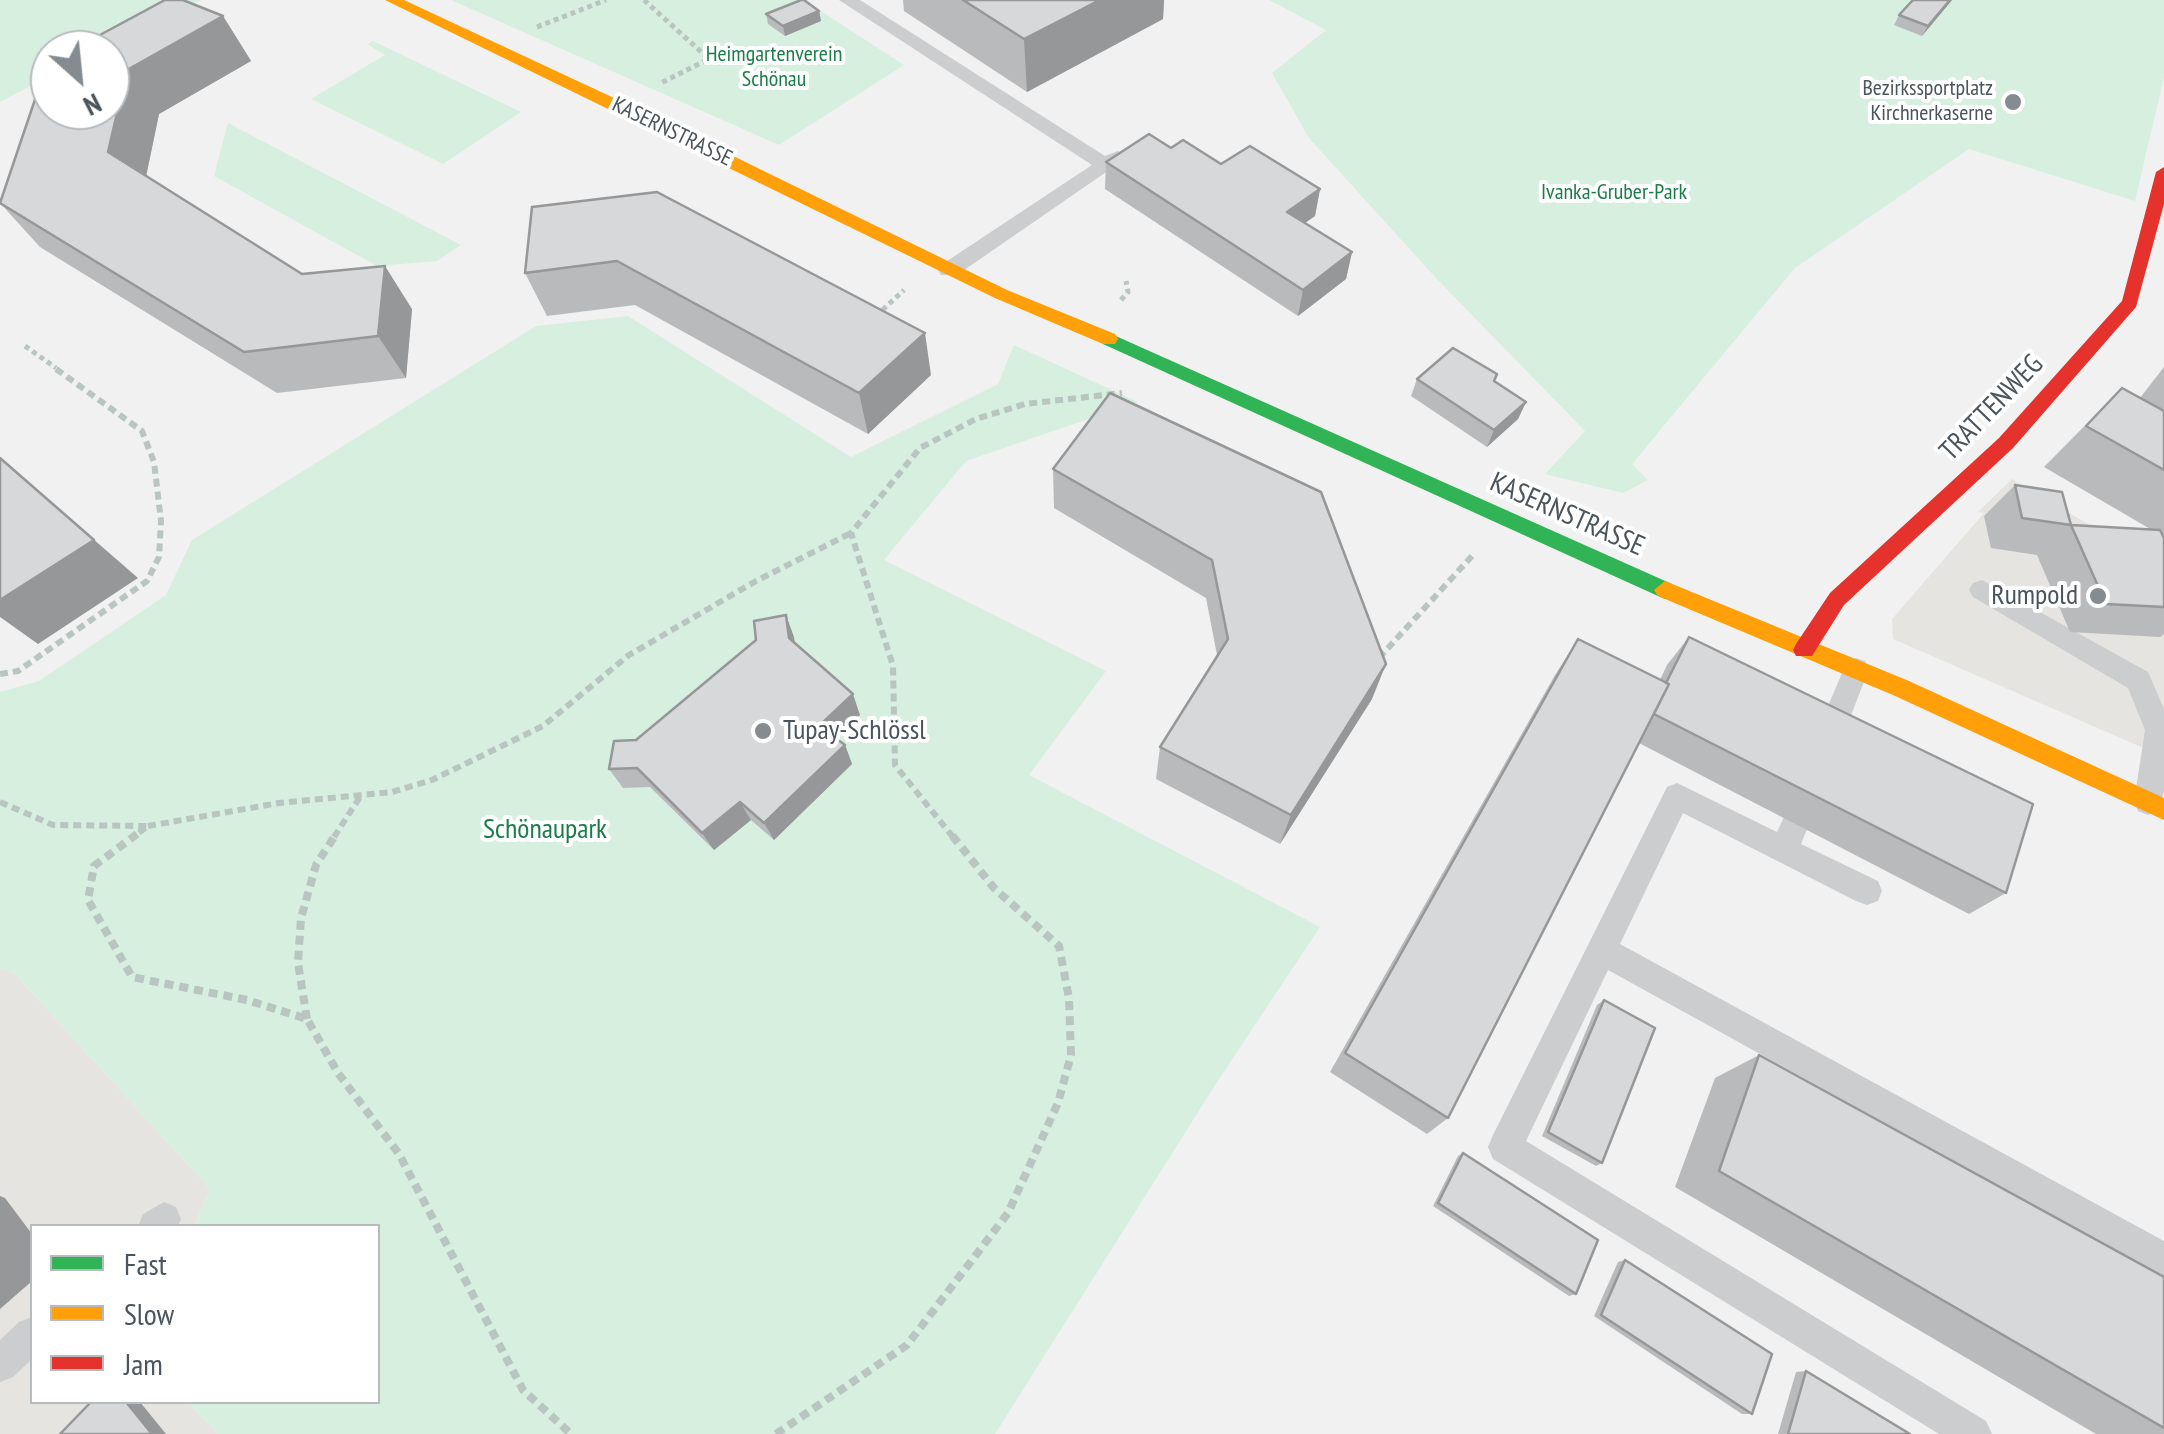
<!DOCTYPE html>
<html>
<head>
<meta charset="utf-8">
<style>
	body { margin:0 }
	#map { position:relative; width:2164px; height:1434px; overflow:hidden; background:#f1f1f1; font-family:"PT Sans Narrow",sans-serif }
	canvas { display:block }
	.legend { position:absolute; left:30px; top:1224px; width:350px; height:180px; box-sizing:border-box; background:#fff; border:2px solid #b6bbbe; margin:0; padding:12px 18px; list-style:none; font-size:30px; color:#49545d }
	.legend li { display:flex; align-items:center; gap:20px; height:50px }
	.legend b { width:50px; border:2px solid #b6bbbe }
	.north { position:absolute; left:30px; top:30px; width:100px; height:100px; box-sizing:border-box; background:#fff; border:2px solid #b6bbbe; border-radius:50%; rotate:153deg; font-size:28px; font-weight:700; line-height:40px; text-align:center; color:#49545d }
	.north::after { content:''; display:block; margin:auto; width:35px; height:45px; background:#848b91; clip-path:polygon(50% 0,100% 100%,50% 72%,0 100%) }
</style>
</head>
<body>
<div id="map">
<canvas width="2164" height="1434"></canvas>
<ul class="legend">
<li><b style="height:12px;background:#30b455"></b>Fast</li>
<li><b style="height:12px;background:#ff9f0a"></b>Slow</li>
<li><b style="height:12px;background:#e5322d"></b>Jam</li>
</ul>
<div class="north">N</div>
</div>
<script>
const ctx = document.querySelector('canvas').getContext('2d');
ctx.lineJoin = 'round';
function fillPath(path, color) { ctx.fillStyle = color; ctx.fill(path, 'evenodd'); }
const toPath = rows => new Path2D(rows.map(r => 'M' + r).join(''));
function trace(path, color, width, dash) { ctx.strokeStyle = color; ctx.lineWidth = width; ctx.lineCap = dash ? 'butt' : 'round'; ctx.setLineDash(dash || []); ctx.stroke(path); }
function drawText(font, color, halo, rows, align = 'center') {
  ctx.font = font + ' "PT Sans Narrow",sans-serif'; ctx.lineWidth = 8; ctx.setLineDash([]); ctx.textBaseline = 'middle'; ctx.strokeStyle = halo; ctx.fillStyle = color; for (const [text, x, y, turn = 0] of rows) {
    ctx.save(); ctx.translate(x, y); ctx.rotate((+turn || 0) * Math.PI / 180); ctx.textAlign = isNaN(turn) ? turn : align; if (halo) ctx.strokeText(text, 0, 0); ctx.fillText(text, 0, 0); ctx.restore();
  }
}
const commercial = toPath([
	[2012,479,2164,569,2164,757,1893,639,1892,619,1984,513,1978,512],
	[0,968,14,973,210,1189,194,1226,32,1226,32,1402,188,1402,218,1434,0,1434]
]);
const green = toPath([
	[0,0,201,0,100,50,50,50,50,76,0,102],
	[451,0,804,0,904,65,779,145],
	[1269,0,2164,0,2164,77,2135,201,1969,149,1795,268,1632,464,1648,480,1623,493,1545,474,1585,431,1435,277,1309,138,1272,73,1326,30],
	[373,41,521,112,443,164,311,99,385,55,367,44],
	[228,123,461,245,437,261,377,266,214,176],
	[628,316,851,457,998,384,1014,345,1138,402,966,461,884,560,1106,671,1029,775,1320,927,1219,1079,995,1434,218,1434,188,1402,378,1402,378,1226,194,1226,210,1189,14,973,0,968,0,692,39,681,166,595,192,540,536,326]
]);
const pathFar2 = toPath([
	[644,0,709,59,659,84],
	[537,27,606,0],
	[1121,300,1128,292,1126,281],
	[876,316,904,290],
	[25,346,56,368]
]);
const pathFar1 = toPath([
	[1379,658,1472,556],
	[0,674,18,671,147,581,159,557,161,521,154,462,142,431,52,366],
	[0,802,53,825,148,826,133,837],
	[148,826,279,803,392,792,432,780,543,726,629,655,756,581,851,533],
	[334,837,360,797],
	[953,837,895,765,893,666,851,533,920,448,976,419,1025,404,1122,393]
]);
const path = toPath([
	[137,834,94,866,88,900,132,977,247,1000,307,1019,338,1073,399,1154,523,1390,571,1434],
	[307,1019,298,963,301,918,316,865,336,834],
	[776,1434,907,1345,1008,1213,1058,1103,1071,1055,1069,998,1059,946,994,888,951,834]
]);
const lane = toPath([
	[839,0,860,0,1105,156,1118,151,1128,157,957,275,941,275,938,270,941,265,1092,165,839,0],
	[1982,580,2148,672,2164,709,2164,791,2158,811,2148,815,2138,811,2134,802,2145,730,2128,688,1973,597,1969,590,1973,583,1982,580],
	[1856,658,1865,661,1869,669,1837,751,1827,754,1817,751,1813,742,1847,661,1856,658],
	[1677,783,1777,832,1785,815,1795,811,1805,815,1809,824,1801,844,1878,881,1882,891,1878,901,1867,905,1856,901,1683,813,1620,944,2164,1241,2164,1277,1608,970,1526,1141,1986,1421,1992,1434,1939,1434,1493,1159,1488,1147,1493,1135,1667,787,1677,783],
	[164,1202,176,1207,181,1219,178,1226,138,1226,143,1214,164,1202],
	[32,1317,32,1359,13,1377,0,1382,0,1340,19,1322,32,1317]
]);
const fast = toPath([
	[1109,333,1672,584,1676,590,1665,599,1658,596,1103,344,1100,339,1109,333]
]);
const slow = toPath([
	[385,0,404,0,629,105,1007,290,1115,334,1118,339,1115,344,1103,344,995,298,385,0],
	[1665,581,1909,681,2164,798,2164,820,1893,695,1658,596,1654,590,1665,581]
]);
const jam = toPath([
	[2164,167,2164,204,2136,307,2013,448,1844,605,1812,656,1796,656,1793,650,1796,644,1830,593,1999,438,2122,301,2156,172,2164,167]
]);
const wall = toPath([
	[903,0,1164,0,1163,19,1027,92,904,11],
	[1952,0,1922,36,1894,25,1899,15],
	[819,11,821,21,785,36,768,24,766,14],
	[223,16,251,61,159,114,146,176,302,274,412,309,406,378,277,393,40,247,0,203],
	[1171,148,1221,164,1320,189,1315,216,1305,223,1352,252,1346,279,1298,316,1105,189,1106,162],
	[532,207,931,375,868,434,635,305,547,316,525,273],
	[2164,367,2164,410,2140,398],
	[1417,379,1494,381,1526,402,1518,419,1487,447,1411,396],
	[2122,388,2164,411,2164,634,2160,637,2070,632,2037,555,1991,548,1984,516,2015,485,2071,525,2152,530,2044,467],
	[1110,393,1372,699,1280,844,1156,779,1160,747,1217,655,1206,598,1054,508,1053,469],
	[786,615,795,643,860,715,835,738,845,745,852,764,774,840,751,820,714,850,650,787,623,788,609,769,636,740],
	[1689,637,2006,893,1969,914,1639,743,1448,1118,1427,1134,1330,1072,1555,675,1578,639,1660,680,1667,665],
	[1604,1000,1602,1163,1596,1166,1542,1136,1597,1005],
	[1759,1055,2164,1277,2164,1434,2096,1434,1675,1187,1715,1078],
	[1463,1153,1576,1294,1569,1296,1433,1206,1458,1156],
	[1625,1260,1752,1414,1742,1414,1594,1316,1618,1262],
	[1806,1371,1910,1434,1778,1434,1796,1372]
]);
const shadedWall = toPath([
	[1100,0,1164,0,1163,19,1027,92,1024,39],
	[1950,0,1952,0,1922,36,1928,26],
	[819,11,821,21,785,36,783,26],
	[223,16,251,61,159,114,142,196,108,152,127,70],
	[1320,189,1315,216,1283,238,1287,212],
	[1352,252,1346,279,1298,316,1303,290],
	[385,266,412,309,406,378,378,336],
	[925,333,931,375,868,434,859,393],
	[1526,402,1518,419,1487,447,1494,430],
	[0,458,138,578,38,644,0,617],
	[786,615,794,637,797,659,789,638],
	[1386,664,1372,699,1280,844,1291,815],
	[853,694,860,715,826,746,819,726],
	[845,745,852,764,774,840,764,823],
	[740,802,751,820,714,850,702,833],
	[0,1196,5,1198,32,1234,32,1281,0,1309],
	[126,1402,140,1402,166,1434,152,1434]
]);
const building = toPath([
	[165,0,183,0,223,16,127,70,108,152,302,274,385,266,378,336,244,352,0,203,47,64,50,62,50,110,110,110,110,50,72,50,165,0],
	[801,0,804,0,819,11,783,26,766,14,801,0],
	[963,0,1100,0,1024,39,963,0],
	[1913,0,1950,0,1928,26,1899,15,1913,0],
	[1149,134,1171,148,1183,140,1221,164,1250,146,1320,189,1287,212,1352,252,1303,290,1106,162,1149,134],
	[657,192,925,333,859,393,617,261,525,273,532,207,657,192],
	[1453,348,1497,374,1494,381,1526,402,1494,430,1417,379,1453,348],
	[2122,388,2164,411,2164,470,2086,426,2122,388],
	[1110,393,1321,492,1386,664,1291,815,1160,747,1228,639,1212,560,1053,469,1110,393],
	[0,458,94,540,0,600,0,458],
	[2015,485,2062,492,2071,525,2022,518,2015,485],
	[2071,525,2160,530,2164,538,2164,607,2106,604,2071,525],
	[786,615,789,638,853,694,819,726,845,745,764,823,740,802,702,833,637,768,609,769,614,741,636,740,756,640,754,621,786,615],
	[1689,637,2033,804,2006,893,1654,714,1669,684,1666,683,1689,637],
	[1578,639,1669,684,1448,1118,1345,1053,1578,639],
	[1604,1000,1655,1028,1602,1163,1548,1132,1604,1000],
	[1759,1055,2164,1277,2164,1428,1719,1171,1759,1055],
	[1463,1153,1598,1240,1576,1294,1438,1203,1463,1153],
	[1625,1260,1772,1354,1752,1414,1601,1315,1625,1260],
	[1806,1371,1910,1434,1788,1434,1806,1371],
	[91,1402,126,1402,152,1434,60,1434,91,1402]
]);
const markers = [
	[2013,102,10,"#848b91"],
	[2098,596,10,"#848b91"],
	[763,731,10,"#848b91"]
];
const farParknames = [
	["Heimgartenverein",774,55],
	["Schönau",774,80],
	["Ivanka-Gruber-Park",1614,193]
];
const farPoinames = [
	["Bezirkssportplatz",1993,89],
	["Kirchnerkaserne",1993,114]
];
const farStreetnames = [
	["KASERNSTRASSE",672,132,26]
];
const streetNames = [
	["TRATTENWEG",1992,408,-46],
	["KASERNSTRASSE",1567,515,24]
];
const poiNames = [
	["Rumpold",2078,596],
	["Tupay-Schlössl",783,731,"left"]
];
const parkNames = [
	["Schönaupark",545,830]
];
fillPath(commercial, '#e6e4e0');
fillPath(green, '#d7efdf');
trace(pathFar2, '#b9c5c1', 5, [5, 4]);
trace(pathFar1, '#b9c5c1', 6, [8, 5]);
trace(path, '#b9c5c1', 8, [9, 6]);
fillPath(lane, '#cbcdcf');
fillPath(fast, '#30b455');
fillPath(slow, '#ff9f0a');
fillPath(jam, '#e5322d');
fillPath(wall, '#b9babb');
fillPath(shadedWall, '#969798');
fillPath(building, '#d7d8d9');
trace(building, '#969798', 2.5);
for (const [x, y, r, color] of markers) { const dot = new Path2D(); dot.arc(x, y, r, 0, 2 * Math.PI); ctx.fillStyle = color; ctx.fill(dot); trace(dot, '#fff', 4); }
drawText('22px', '#1a7d48', '#fff', farParknames);
drawText('22px', '#49545d', '#fff', farPoinames, 'right');
drawText('22px', '#49545d', '#fff', farStreetnames);
drawText('28px', '#49545d', '#fff', streetNames);
drawText('28px', '#49545d', '#fff', poiNames, 'right');
drawText('28px', '#1a7d48', '#fff', parkNames);
</script>
</body>
</html>
